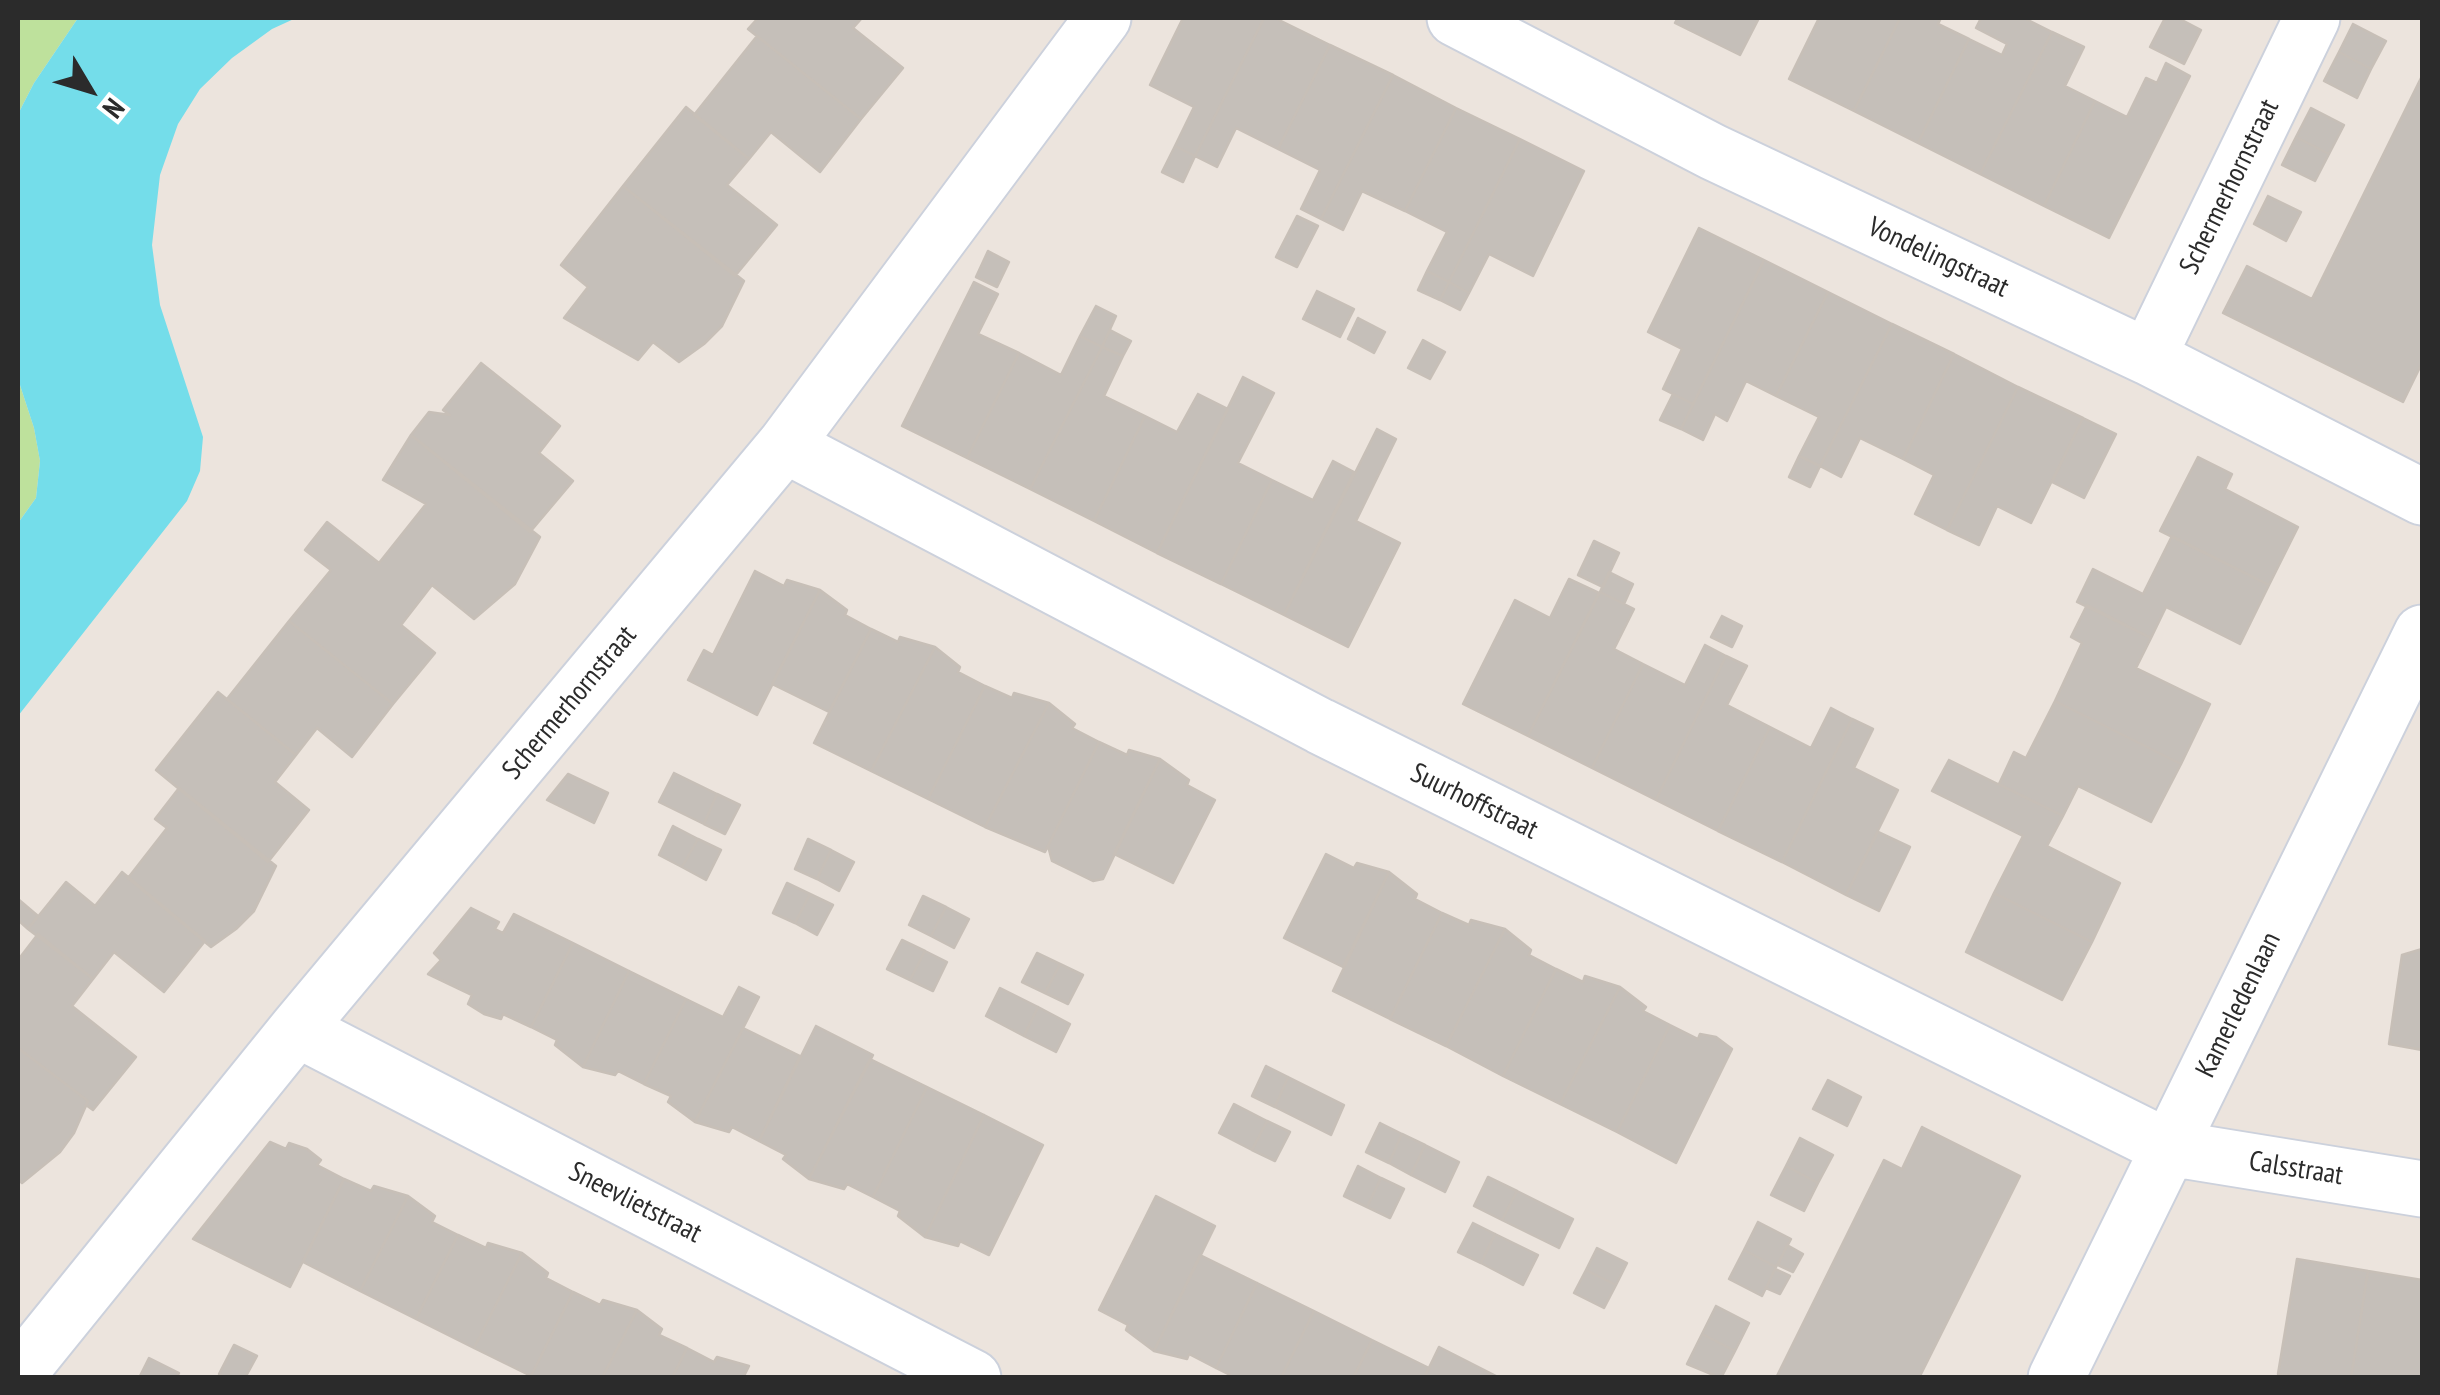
<!DOCTYPE html>
<html>
<head>
<meta charset="utf-8">
<style>
	body { margin:0 }
	#map { position:relative; width:2440px; height:1395px; overflow:hidden; background:#ece4dd; font-family:"PT Sans Narrow",sans-serif }
	canvas { display:block }
	.frame { position:absolute; inset:0; border:20px solid #2b2b2b; pointer-events:none }
	.north { position:absolute; left:40px; top:40px; width:100px; height:100px; -webkit-text-stroke:8px #fff; paint-order:stroke; rotate:128deg; font-size:28px; font-weight:700; line-height:40px; text-align:center; color:#2b2b2b }
	.north::after { content:''; display:block; margin:auto; width:35px; height:45px; background:#2b2b2b; clip-path:polygon(50% 0,100% 100%,50% 72%,0 100%) }
</style>
</head>
<body>
<div id="map">
<canvas width="2440" height="1395"></canvas>
<div class="frame"></div>
<div class="north">N</div>
</div>
<script>
const ctx = document.querySelector('canvas').getContext('2d');
ctx.lineJoin = 'round';
function fillPath(path, color) { ctx.fillStyle = color; ctx.fill(path, 'evenodd'); }
const toPath = rows => new Path2D(rows.map(r => 'M' + r).join(''));
function trace(path, color, width, dash) { ctx.strokeStyle = color; ctx.lineWidth = width; ctx.lineCap = dash ? 'butt' : 'round'; ctx.setLineDash(dash || []); ctx.stroke(path); }
function drawText(font, color, halo, rows, align = 'center') {
  ctx.font = font + ' "PT Sans Narrow",sans-serif'; ctx.lineWidth = 8; ctx.setLineDash([]); ctx.textBaseline = 'middle'; ctx.strokeStyle = halo; ctx.fillStyle = color; for (const [text, x, y, turn = 0] of rows) {
    ctx.save(); ctx.translate(x, y); ctx.rotate((+turn || 0) * Math.PI / 180); ctx.textAlign = isNaN(turn) ? turn : align; if (halo) ctx.strokeText(text, 0, 0); ctx.fillText(text, 0, 0); ctx.restore();
  }
}
const green = toPath([
	[18,18,78,18,34,83,18,114],
	[18,379,34,428,40,461,36,498,18,523]
]);
const water = toPath([
	[78,18,296,18,272,29,232,58,200,89,178,124,160,175,152,245,160,305,203,437,200,471,187,501,18,716,18,523,36,498,40,461,34,428,18,379,18,114,34,83]
]);
const building = toPath([
	[758,18,862,18,853,28,903,68,861,119,748,29,758,18],
	[1183,18,1264,18,1195,156,1175,146,1194,107,1150,85,1183,18],
	[1264,18,1275,18,1330,45,1278,149,1236,128,1217,167,1195,156,1264,18],
	[1678,18,1759,18,1740,55,1675,23,1678,18],
	[1819,18,1900,18,1854,111,1789,79,1819,18],
	[1900,18,1941,18,1938,24,1969,39,1918,143,1854,111,1900,18],
	[1981,18,2024,18,2052,32,1980,174,1918,143,1969,39,2002,55,2007,44,1976,28,1981,18],
	[2165,18,2178,18,2201,30,2184,64,2150,47,2165,18],
	[2353,24,2386,41,2371,69,2339,52,2353,24],
	[2052,32,2084,47,2065,86,2095,101,2044,206,1980,174,2052,32],
	[757,36,861,119,820,172,771,132,749,159,694,115,757,36],
	[1330,45,1393,75,1321,219,1301,209,1320,170,1278,149,1330,45],
	[2339,52,2371,69,2357,98,2324,81,2339,52],
	[2166,63,2190,76,2109,238,2044,206,2095,101,2127,117,2146,78,2157,83,2166,63],
	[1393,75,1456,108,1405,211,1362,191,1343,230,1321,219,1393,75],
	[2422,76,2422,363,2403,402,2223,313,2247,266,2312,299,2422,76],
	[686,107,749,159,727,185,777,225,735,276,623,186,686,107],
	[1456,108,1520,139,1449,282,1427,271,1447,232,1405,211,1456,108],
	[2311,108,2344,125,2329,154,2296,137,2311,108],
	[2296,137,2329,154,2315,181,2282,165,2296,137],
	[1520,139,1584,171,1533,276,1489,254,1469,293,1449,282,1520,139],
	[1175,146,1195,156,1183,182,1162,172,1175,146],
	[623,186,744,281,722,326,704,344,679,362,653,342,638,360,564,318,588,287,561,265,623,186],
	[2268,196,2301,212,2286,241,2254,224,2268,196],
	[1297,216,1318,226,1297,267,1276,257,1297,216],
	[1699,228,1764,260,1693,404,1663,389,1682,349,1648,332,1699,228],
	[988,251,1009,262,997,287,976,277,988,251],
	[1764,260,1828,292,1776,396,1746,381,1727,421,1715,414,1703,440,1681,429,1764,260],
	[1427,271,1449,282,1440,300,1418,290,1427,271],
	[974,282,998,294,978,334,1019,353,967,458,902,426,974,282],
	[1449,282,1469,293,1460,310,1440,300,1449,282],
	[1317,291,1354,309,1340,337,1303,319,1317,291],
	[1828,292,1892,324,1820,466,1799,456,1819,417,1776,396,1828,292],
	[1096,306,1116,316,1102,347,1080,336,1096,306],
	[1358,318,1385,332,1374,353,1348,339,1358,318],
	[1892,324,1954,354,1903,459,1860,438,1841,477,1820,466,1892,324],
	[1110,330,1131,341,1123,356,1102,347,1110,330],
	[1080,336,1102,347,1030,489,967,458,1019,353,1061,375,1080,336],
	[1423,340,1445,352,1430,379,1408,368,1423,340],
	[1102,347,1123,356,1104,396,1145,416,1094,521,1030,489,1102,347],
	[1954,354,2018,387,1947,530,1915,514,1934,475,1903,459,1954,354],
	[481,363,560,426,539,453,573,481,530,532,411,435,429,412,450,415,443,410,481,363],
	[1243,377,1274,393,1238,463,1272,480,1221,584,1157,553,1243,377],
	[2018,387,2083,418,2031,523,1997,506,1979,545,1947,530,2018,387],
	[1198,394,1228,409,1157,553,1094,521,1145,416,1177,432,1198,394],
	[1673,394,1693,404,1681,429,1660,420,1673,394],
	[2083,418,2116,434,2084,498,2052,482,2083,418],
	[1377,429,1396,439,1356,521,1400,543,1348,647,1284,615,1377,429],
	[411,435,540,537,515,584,474,619,432,585,401,625,435,653,393,704,289,621,331,570,305,550,327,522,379,563,426,504,383,480,411,435],
	[1799,456,1820,466,1810,487,1789,477,1799,456],
	[2198,457,2232,474,2225,489,2298,527,2269,585,2160,531,2198,457],
	[1333,461,1354,472,1284,615,1221,584,1272,480,1313,500,1333,461],
	[2172,536,2269,585,2240,644,2166,607,2151,638,2077,602,2093,569,2143,594,2172,536],
	[1594,541,1619,553,1603,587,1578,575,1594,541],
	[755,571,784,586,787,580,820,590,757,715,688,680,704,650,713,655,755,571],
	[1609,572,1633,584,1624,604,1600,592,1609,572],
	[1569,579,1599,593,1528,736,1463,704,1515,600,1550,618,1569,579],
	[820,590,847,610,845,615,871,629,829,712,772,684,820,590],
	[1600,592,1634,609,1614,649,1643,664,1592,768,1528,736,1600,592],
	[2087,605,2151,638,2136,668,2210,704,2181,764,2055,701,2082,643,2071,637,2087,605],
	[1722,616,1742,626,1732,647,1711,637,1722,616],
	[289,621,393,704,352,757,317,728,296,755,227,699,289,621],
	[871,629,898,642,900,637,935,647,871,771,814,743,871,629],
	[1705,645,1726,656,1656,800,1592,768,1643,664,1685,685,1705,645],
	[935,647,960,667,958,672,985,686,928,799,871,771,935,647],
	[1726,656,1747,666,1727,705,1770,727,1718,831,1656,800,1726,656],
	[985,686,1012,698,1014,693,1049,703,985,827,928,799,985,686],
	[218,692,296,755,275,782,309,810,268,862,156,770,218,692],
	[2055,701,2181,764,2151,822,2078,786,2063,816,1999,784,2014,752,2026,758,2055,701],
	[1049,703,1075,724,1072,728,1099,742,1045,852,985,827,1049,703],
	[1831,708,1852,719,1782,862,1718,831,1770,727,1811,748,1831,708],
	[1852,719,1873,729,1854,768,1898,790,1846,895,1782,862,1852,719],
	[1099,742,1127,755,1129,750,1160,759,1103,879,1093,881,1052,861,1048,846,1099,742],
	[1160,759,1189,780,1187,785,1215,800,1173,883,1114,854,1160,759],
	[1949,760,2063,816,2047,846,2120,883,2092,942,1994,893,2023,836,1932,791,1949,760],
	[674,773,717,794,704,824,659,802,674,773],
	[568,774,608,793,594,823,547,800,568,774],
	[179,788,276,866,254,911,236,929,211,947,128,878,167,828,155,819,179,788],
	[717,794,740,805,725,834,704,824,717,794],
	[673,826,698,839,682,867,659,855,673,826],
	[1878,832,1910,847,1879,911,1846,895,1878,832],
	[698,839,721,850,706,880,682,867,698,839],
	[808,839,831,850,817,879,795,869,808,839],
	[831,850,854,862,839,891,817,879,831,850],
	[1326,854,1354,868,1357,863,1389,872,1343,967,1284,938,1326,854],
	[122,872,205,941,164,992,114,952,93,979,28,929,66,882,95,906,122,872],
	[1389,872,1417,894,1415,899,1442,913,1390,1019,1333,991,1389,872],
	[787,883,810,894,795,923,773,913,787,883],
	[1994,893,2092,942,2062,1000,1966,952,1994,893],
	[810,894,833,905,817,935,795,923,810,894],
	[923,896,946,907,931,936,909,925,923,896],
	[18,899,38,916,28,929,18,920,18,899],
	[946,907,969,919,954,948,931,936,946,907],
	[471,908,499,922,495,929,503,933,514,914,573,943,531,1027,503,1014,501,1019,484,1014,468,1004,472,995,428,974,441,960,434,953,471,908],
	[1442,913,1469,925,1471,920,1505,929,1446,1046,1390,1019,1442,913],
	[1505,929,1531,950,1529,955,1556,969,1503,1076,1446,1046,1505,929],
	[38,934,93,979,72,1006,136,1057,93,1110,86,1105,88,1101,18,1048,18,960,38,934],
	[902,940,925,951,910,980,887,969,902,940],
	[573,943,629,971,583,1067,555,1045,557,1040,531,1027,573,943],
	[2422,949,2422,1050,2389,1044,2402,955,2422,949],
	[925,951,947,962,933,991,910,980,925,951],
	[1037,953,1060,964,1045,993,1022,982,1037,953],
	[1060,964,1083,975,1068,1004,1045,993,1060,964],
	[1556,969,1583,982,1585,976,1620,987,1560,1104,1503,1076,1556,969],
	[629,971,686,999,644,1084,618,1071,615,1075,583,1067,629,971],
	[739,987,759,997,695,1122,668,1102,671,1096,644,1084,686,999,723,1017,739,987],
	[1620,987,1646,1007,1643,1011,1670,1025,1617,1132,1560,1104,1620,987],
	[1000,988,1038,1007,1024,1036,986,1016,1000,988],
	[1038,1007,1070,1024,1056,1052,1024,1036,1038,1007],
	[1670,1025,1698,1039,1700,1034,1716,1037,1732,1049,1676,1163,1617,1132,1670,1025],
	[816,1026,873,1055,809,1179,783,1159,786,1155,759,1141,816,1026],
	[743,1028,800,1056,759,1141,732,1127,729,1132,695,1122,743,1028],
	[18,1048,88,1101,74,1133,60,1152,22,1183,18,1179,18,1048],
	[870,1059,927,1087,873,1197,847,1184,844,1189,809,1179,870,1059],
	[1266,1066,1288,1077,1275,1107,1252,1096,1266,1066],
	[1288,1077,1344,1105,1331,1135,1275,1107,1288,1077],
	[1828,1080,1861,1097,1847,1126,1813,1109,1828,1080],
	[927,1087,984,1115,925,1237,898,1216,900,1211,873,1197,927,1087],
	[1234,1104,1267,1121,1252,1150,1219,1133,1234,1104],
	[984,1115,1043,1145,989,1255,960,1241,958,1246,925,1237,984,1115],
	[1267,1121,1290,1132,1275,1161,1252,1150,1267,1121],
	[1380,1123,1402,1134,1389,1163,1366,1152,1380,1123],
	[1922,1127,2020,1176,1919,1378,1776,1378,1884,1160,1902,1169,1922,1127],
	[1402,1134,1425,1145,1411,1175,1389,1163,1402,1134],
	[1800,1138,1833,1155,1818,1183,1786,1166,1800,1138],
	[270,1142,286,1149,289,1143,307,1149,321,1160,317,1165,344,1179,290,1287,193,1239,270,1142],
	[1425,1145,1459,1162,1445,1192,1411,1175,1425,1145],
	[1358,1166,1381,1178,1367,1207,1344,1196,1358,1166],
	[1786,1166,1818,1183,1804,1211,1771,1195,1786,1166],
	[1488,1177,1517,1191,1502,1220,1474,1206,1488,1177],
	[1381,1178,1404,1189,1390,1218,1367,1207,1381,1178],
	[344,1179,371,1191,374,1186,408,1196,360,1291,303,1262,344,1179],
	[1517,1191,1573,1219,1559,1248,1502,1220,1517,1191],
	[408,1196,435,1216,432,1222,458,1235,416,1319,360,1291,408,1196],
	[1156,1196,1215,1226,1154,1351,1126,1330,1128,1325,1099,1310,1156,1196],
	[1758,1222,1791,1239,1776,1267,1744,1250,1758,1222],
	[1473,1223,1495,1234,1481,1263,1458,1252,1473,1223],
	[1495,1234,1538,1255,1523,1285,1481,1263,1495,1234],
	[458,1235,486,1248,488,1243,522,1253,474,1348,416,1319,458,1235],
	[1787,1245,1803,1254,1793,1272,1778,1265,1787,1245],
	[1597,1248,1627,1263,1616,1285,1586,1270,1597,1248],
	[1744,1250,1776,1267,1762,1296,1729,1279,1744,1250],
	[522,1253,548,1273,546,1278,573,1292,531,1376,474,1348,522,1253],
	[1200,1255,1257,1283,1216,1368,1189,1354,1187,1359,1154,1351,1200,1255],
	[2297,1259,2368,1271,2351,1378,2300,1378,2278,1374,2297,1259],
	[1775,1269,1790,1276,1780,1294,1766,1288,1775,1269],
	[1586,1270,1616,1285,1604,1308,1574,1293,1586,1270],
	[2368,1271,2422,1280,2422,1378,2351,1378,2368,1271],
	[1257,1283,1314,1311,1281,1378,1236,1378,1216,1368,1257,1283],
	[573,1292,600,1305,603,1300,637,1310,602,1378,535,1378,531,1376,573,1292],
	[1716,1306,1749,1323,1735,1351,1702,1334,1716,1306],
	[637,1310,662,1329,659,1335,687,1348,672,1378,602,1378,637,1310],
	[1314,1311,1372,1340,1353,1378,1281,1378,1314,1311],
	[1702,1334,1735,1351,1721,1378,1687,1364,1702,1334],
	[1372,1340,1429,1368,1424,1378,1353,1378,1372,1340],
	[234,1345,257,1356,245,1378,227,1378,219,1374,234,1345],
	[1439,1347,1496,1376,1495,1378,1424,1378,1439,1347],
	[687,1348,714,1362,717,1357,749,1366,743,1378,672,1378,687,1348],
	[149,1358,179,1373,176,1378,139,1378,149,1358]
]);
const minor = toPath([
	[1455,18,1713,152,2148,357,2422,497],
	[2148,357,2312,18],
	[785,445,1320,726,2169,1148,2422,1189],
	[297,1029,973,1378],
	[18,1374,297,1029,785,445,1103,18],
	[2056,1378,2422,633]
]);
const streetNames = [
	["Schermerhornstraat",2230,187,-64],
	["Vondelingstraat",1938,258,25],
	["Schermerhornstraat",570,703,-50],
	["Suurhoffstraat",1474,802,26],
	["Kamerledenlaan",2239,1005,-64],
	["Calsstraat",2296,1169,9],
	["Sneevlietstraat",635,1203,27]
];
fillPath(green, '#bee19c');
fillPath(water, '#74ddea');
fillPath(building, '#c5bfb9');
trace(building, '#c7bfb7', 2.5);
trace(minor, '#ccd1dc', 59);
trace(minor, '#fff', 55);
drawText('28px', '#2b2b2b', '#fff', streetNames);
</script>
</body>
</html>
